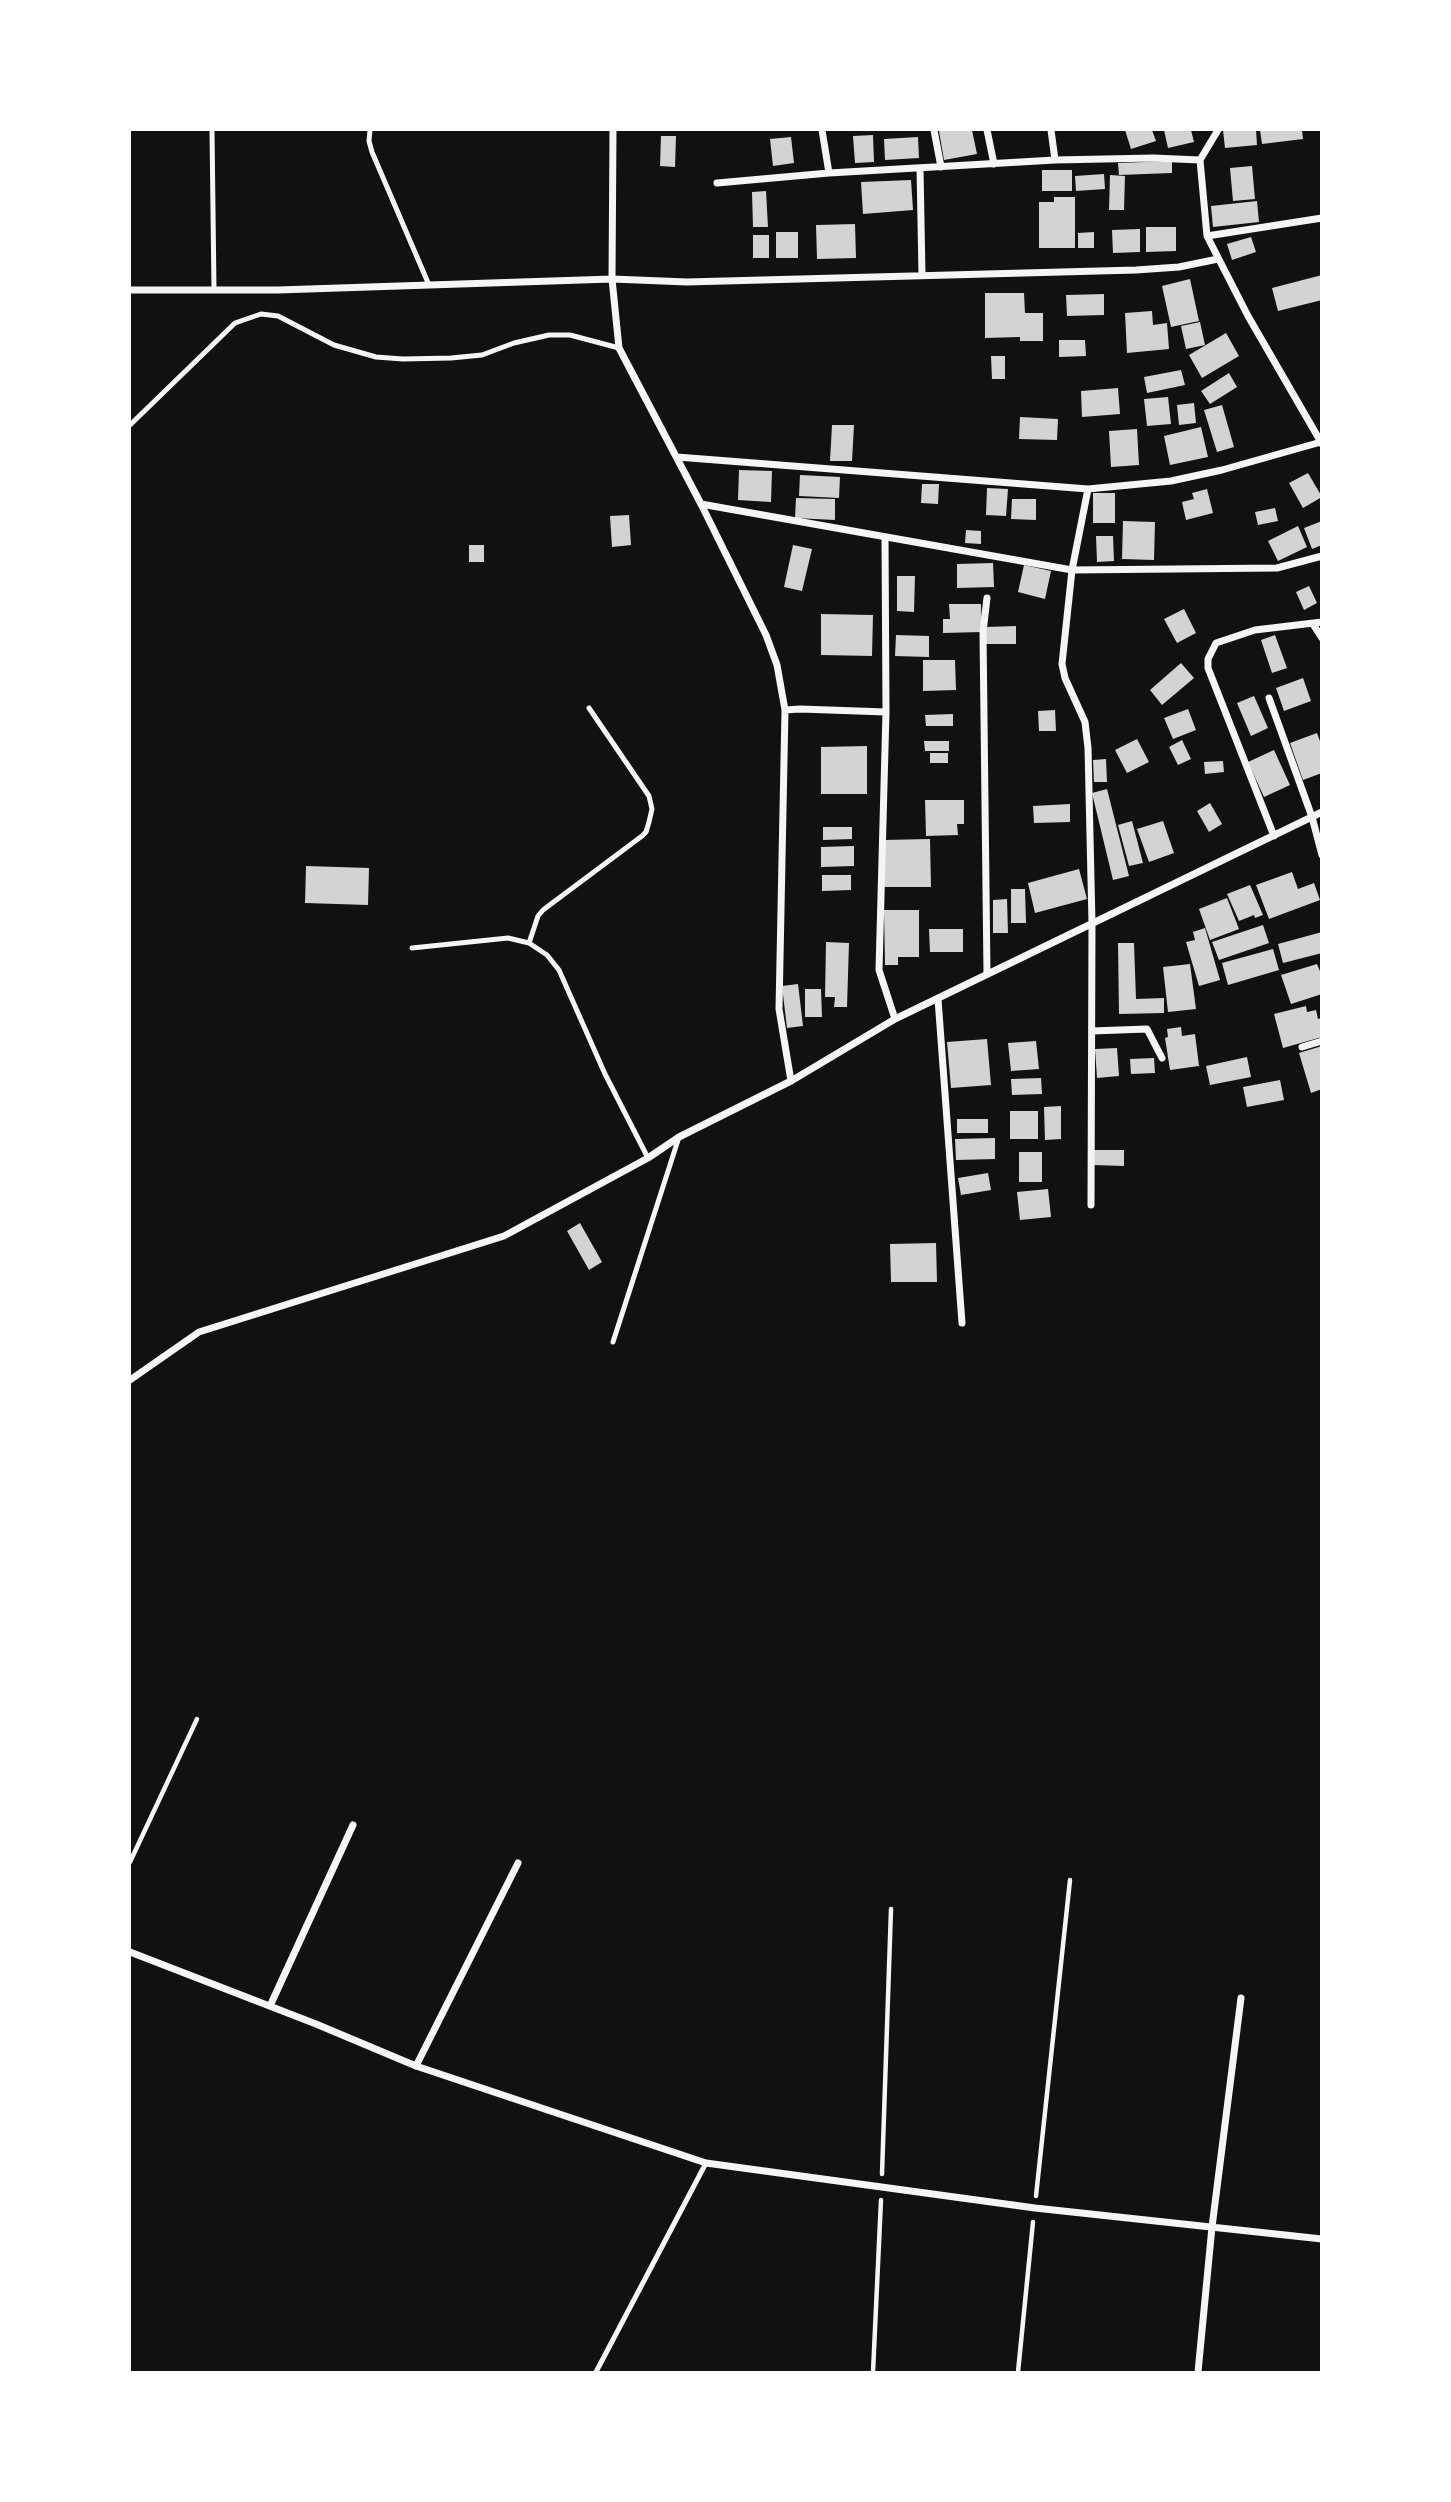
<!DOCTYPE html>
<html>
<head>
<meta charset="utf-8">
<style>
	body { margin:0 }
	#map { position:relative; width:1451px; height:2502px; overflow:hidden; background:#111; font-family:"Asap Condensed",sans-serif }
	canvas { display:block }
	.frame { position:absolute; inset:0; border:131px solid #fff; pointer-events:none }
</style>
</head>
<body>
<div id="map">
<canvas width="1451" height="2502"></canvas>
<div class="frame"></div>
</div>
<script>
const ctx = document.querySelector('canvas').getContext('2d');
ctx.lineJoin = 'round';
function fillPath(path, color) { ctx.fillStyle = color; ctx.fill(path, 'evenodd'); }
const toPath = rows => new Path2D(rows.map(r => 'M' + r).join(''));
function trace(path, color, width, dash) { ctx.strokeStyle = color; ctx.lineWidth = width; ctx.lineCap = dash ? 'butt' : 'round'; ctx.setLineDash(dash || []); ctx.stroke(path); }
const building = toPath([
	[947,130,972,130,977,154,944,160,939,131],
	[1125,130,1152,130,1156,141,1131,149],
	[1164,130,1191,130,1194,142,1168,148],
	[1223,130,1256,130,1257,145,1225,148],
	[1260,130,1302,130,1303,139,1262,144],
	[873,135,874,162,855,163,853,136],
	[661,136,676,136,675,167,660,166],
	[791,137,794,163,773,166,770,139],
	[918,137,919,158,885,160,884,139],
	[1172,161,1172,173,1119,175,1118,163],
	[1252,166,1255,199,1233,201,1230,168],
	[1042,170,1072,170,1072,191,1042,191],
	[1104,174,1105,189,1076,191,1075,176],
	[1110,175,1125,176,1124,210,1109,210],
	[911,180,913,210,863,214,861,182],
	[766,191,768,227,753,227,752,192],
	[1054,197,1075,197,1075,248,1039,248,1039,202,1054,202],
	[1257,201,1259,222,1213,227,1211,206],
	[855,224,856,258,817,259,816,225],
	[1146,227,1176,227,1176,251,1146,252],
	[1140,229,1140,252,1113,253,1112,230],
	[776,232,798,232,798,258,776,258],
	[1094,232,1094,248,1078,248,1078,233],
	[753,235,769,235,769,258,753,258],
	[1251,237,1256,252,1232,260,1227,244],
	[1322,275,1322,300,1278,311,1272,288],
	[1190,279,1199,321,1171,327,1162,286],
	[985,293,1024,293,1025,313,1043,313,1043,341,1020,341,1020,337,985,338],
	[1104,294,1104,315,1067,316,1066,295],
	[1152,311,1153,325,1167,323,1169,349,1127,353,1125,313],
	[1200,322,1205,345,1186,349,1181,326],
	[1226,333,1239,356,1202,378,1189,355],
	[1059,340,1085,340,1086,356,1059,357],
	[991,356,1005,356,1005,379,992,379],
	[1181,370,1185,385,1147,393,1144,377],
	[1229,373,1237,387,1210,404,1201,391],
	[1118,388,1120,414,1082,417,1081,391],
	[1168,397,1171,424,1147,426,1144,399],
	[1194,403,1196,423,1179,425,1177,405],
	[1222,405,1234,447,1217,452,1204,410],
	[1020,417,1058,419,1057,440,1019,439],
	[832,425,854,425,852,461,830,461],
	[1201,427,1208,457,1170,465,1164,436],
	[1137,429,1139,465,1111,467,1109,431],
	[739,470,772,471,771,502,738,500],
	[1308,473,1322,497,1303,508,1289,483],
	[800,475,840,477,839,498,799,496],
	[922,484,939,484,938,504,921,503],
	[987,488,1008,489,1006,516,986,515],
	[1207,489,1213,513,1186,520,1182,502,1194,499,1192,493],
	[1093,493,1115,493,1115,523,1093,523],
	[796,498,835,499,835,520,795,518],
	[1012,499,1036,499,1036,520,1011,519],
	[1275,508,1278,521,1258,525,1255,512],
	[629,515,631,545,612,547,610,516],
	[1123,521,1155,522,1154,560,1122,559],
	[1322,521,1322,545,1312,549,1304,528],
	[1298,526,1307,547,1278,561,1268,541],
	[966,530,981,531,981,544,965,543],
	[1096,536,1113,536,1114,561,1097,562],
	[469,545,484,545,484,562,469,562],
	[793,545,812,549,802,591,784,587],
	[993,563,994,587,957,588,957,564],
	[1024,565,1051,571,1045,599,1018,592],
	[897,576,915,576,914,612,897,611],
	[1309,586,1317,603,1304,610,1296,592],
	[949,604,981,604,982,632,943,633,943,619,950,619],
	[1184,609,1196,633,1177,643,1164,619],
	[821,614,873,615,872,656,821,655],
	[1016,626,1016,644,986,644,986,627],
	[896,635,929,636,929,657,895,656],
	[1275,635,1287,668,1272,673,1261,640],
	[923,660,955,660,956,690,923,691],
	[1181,663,1194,678,1162,705,1150,690],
	[1303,678,1311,701,1284,711,1276,688],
	[1254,696,1268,728,1251,736,1237,703],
	[1188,709,1196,730,1173,739,1164,718],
	[1055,710,1056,731,1039,731,1038,711],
	[953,714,953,726,926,726,925,715],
	[1317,733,1322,747,1322,773,1303,780,1290,743],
	[1137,739,1149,762,1127,773,1115,750],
	[1182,740,1191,759,1178,765,1169,747],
	[924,741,949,741,949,751,925,751],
	[867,746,867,794,821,794,821,747],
	[1274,750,1290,785,1264,797,1248,762],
	[930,753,948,753,948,763,930,763],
	[1106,759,1107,782,1094,782,1093,760],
	[1223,761,1224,772,1205,774,1204,762],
	[1107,789,1129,876,1113,880,1092,793],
	[925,800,964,800,964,824,957,824,958,835,926,836],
	[1210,803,1222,824,1209,832,1197,811],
	[1070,804,1070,822,1034,823,1033,806],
	[1132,821,1143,863,1129,866,1118,825],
	[1163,821,1174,853,1149,862,1137,829],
	[823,827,852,827,852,839,823,840],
	[930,839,931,887,884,887,883,840],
	[854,846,854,866,821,867,821,847],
	[306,866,369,868,368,905,305,903],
	[1079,869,1087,899,1035,913,1028,883],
	[1292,872,1298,889,1314,883,1320,900,1269,919,1256,885],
	[822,875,851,875,851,890,822,891],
	[1250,885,1263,915,1255,918,1254,915,1239,921,1227,894],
	[1011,889,1025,889,1026,923,1011,923],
	[1227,898,1239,929,1210,940,1199,909],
	[1007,899,1008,933,993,933,993,900],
	[884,910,919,910,919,957,898,957,898,965,885,965],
	[1263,925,1269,943,1219,960,1212,942],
	[1205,928,1220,980,1199,986,1186,942,1195,940,1193,932],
	[929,929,963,929,963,952,930,952],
	[1322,932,1322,953,1283,963,1278,944],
	[826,942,849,943,847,1007,834,1007,835,997,825,997],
	[1118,943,1134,943,1136,999,1164,998,1164,1013,1119,1014],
	[1273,949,1279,970,1228,985,1222,963],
	[1190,964,1196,1009,1168,1012,1163,967],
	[1317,964,1322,976,1322,994,1291,1004,1281,975],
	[798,984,803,1026,787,1028,782,986],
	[805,989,821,989,822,1017,805,1017],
	[1306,1006,1307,1012,1316,1010,1318,1019,1322,1018,1322,1037,1283,1048,1274,1014],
	[1181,1027,1182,1036,1195,1034,1199,1066,1170,1070,1165,1038,1168,1037,1167,1029],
	[987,1039,991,1085,951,1088,947,1042],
	[1036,1041,1039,1069,1011,1071,1008,1043],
	[1322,1046,1322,1089,1311,1093,1299,1053],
	[1117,1048,1119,1076,1097,1078,1095,1049],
	[1247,1057,1251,1077,1210,1085,1206,1066],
	[1154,1058,1155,1073,1131,1074,1130,1059],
	[1041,1078,1042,1094,1012,1095,1011,1079],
	[1280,1080,1284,1100,1247,1107,1243,1087],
	[1061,1106,1061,1139,1045,1140,1044,1107],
	[1010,1111,1038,1111,1038,1139,1010,1139],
	[957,1119,988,1119,988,1133,957,1133],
	[995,1138,995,1159,956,1160,955,1139],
	[1093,1150,1124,1150,1124,1166,1092,1165],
	[1019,1152,1042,1152,1042,1182,1019,1182],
	[988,1173,991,1190,961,1195,958,1178],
	[1048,1189,1051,1217,1020,1220,1017,1192],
	[580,1223,602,1262,589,1270,567,1231],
	[936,1243,937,1282,891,1282,890,1244]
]);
const path = toPath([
	[130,1862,197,1719],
	[882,2174,891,1909],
	[1036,2196,1070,1880],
	[873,2372,881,2200],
	[1018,2372,1033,2222]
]);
const service = toPath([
	[212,130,214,290],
	[370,130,369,141,372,152,429,285],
	[130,425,235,323,261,314,278,316,334,345,376,357,403,359,451,358,482,355,514,343,549,335,570,335,619,348],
	[529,943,538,916,543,910,642,836,646,832,649,822,652,809,649,796,589,708],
	[412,948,508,938,529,943,547,955,559,970,605,1074,648,1158],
	[613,1342,679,1137],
	[596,2372,706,2163]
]);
const minor = toPath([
	[613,130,612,279,619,348,701,504,766,635,777,665,785,710],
	[822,130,829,173],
	[934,130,941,167],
	[987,130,994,164],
	[1051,130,1055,160],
	[1218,130,1200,160,1207,236,1248,316,1322,444],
	[920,168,922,275],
	[717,183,829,173,1055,160,1153,158,1200,160],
	[1207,236,1322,218],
	[130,290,278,290,612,279,687,282,1136,270,1179,267,1218,259],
	[677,457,1088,489,1171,481,1222,470,1321,442],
	[1088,489,1072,570,1062,664,1065,678,1085,722,1088,748,1092,923,1091,1205],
	[701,504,1072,570,1277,568,1322,556],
	[885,537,886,712,879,970,895,1019],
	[987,598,983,632,987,974],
	[1313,624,1322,638],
	[1269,698,1312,817,1322,855],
	[1274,836,1208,668,1208,659,1216,643,1255,630,1322,622],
	[938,999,962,1323],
	[1092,1031,1147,1029,1162,1058],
	[1302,1047,1322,1041],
	[791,1081,779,1009,785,710,800,709,886,712],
	[130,1380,199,1332,504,1236,648,1158,679,1137,791,1081,895,1019,1322,812],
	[130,1952,316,2024,416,2066,706,2163,1035,2208,1322,2239],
	[270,2006,353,1825],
	[416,2066,518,1863],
	[1198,2372,1212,2227,1241,1998]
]);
fillPath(building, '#d3d3d3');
trace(path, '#f5f5f5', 4.5);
trace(service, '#f5f5f5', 5);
trace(minor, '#f5f5f5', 7);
</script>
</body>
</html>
